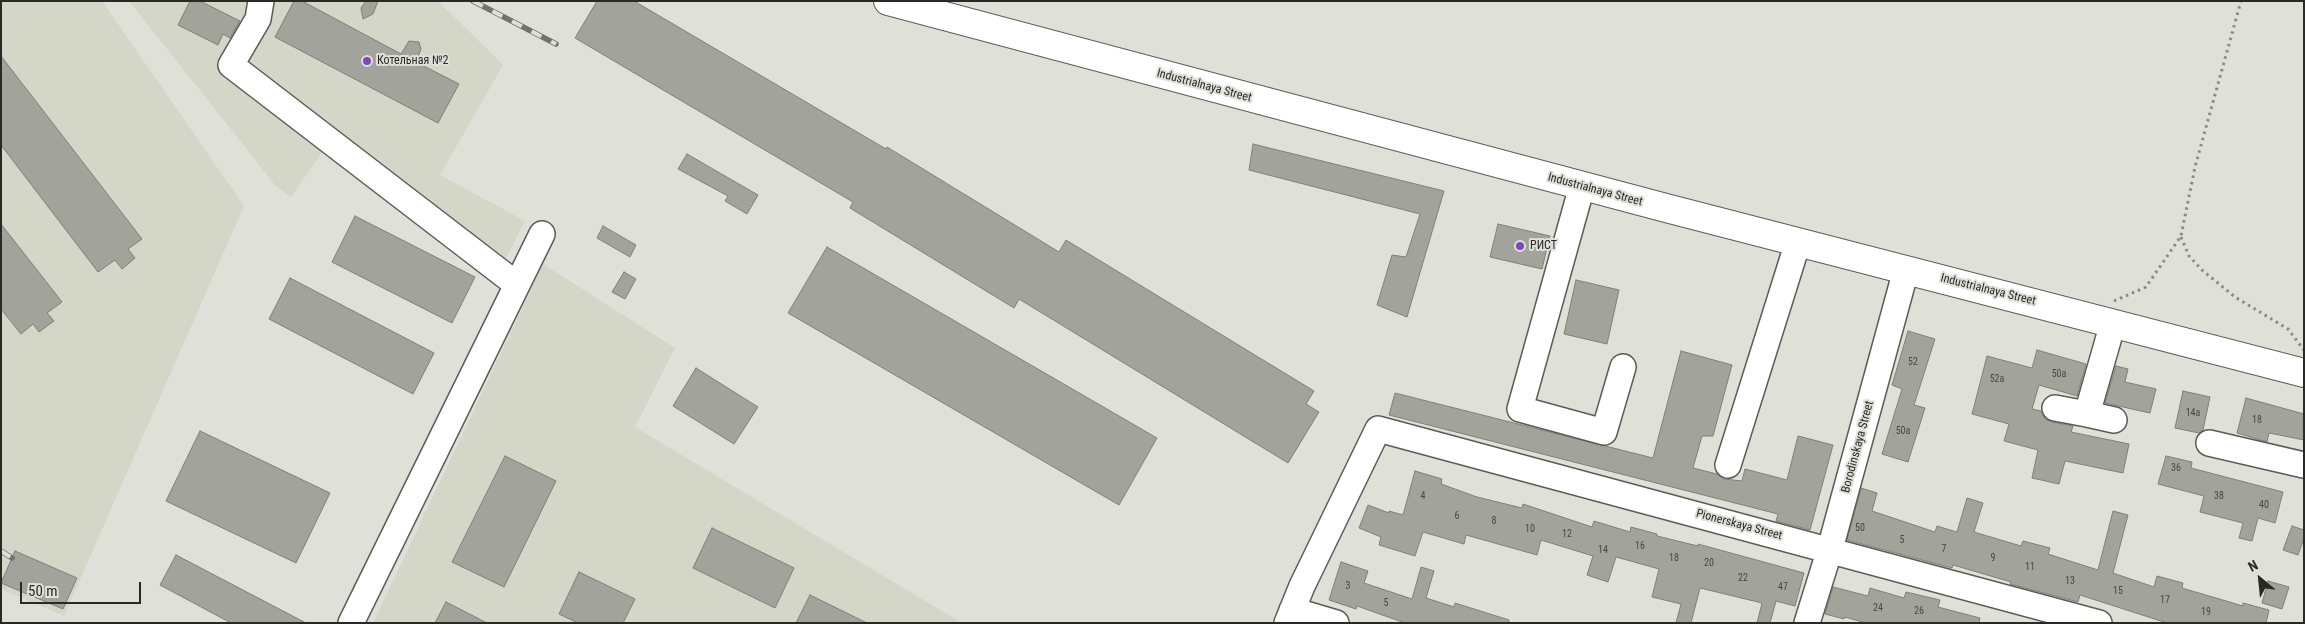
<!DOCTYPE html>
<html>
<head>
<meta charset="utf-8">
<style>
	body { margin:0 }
	#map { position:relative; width:2305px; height:624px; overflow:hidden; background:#dfe1d8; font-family:"Roboto Condensed",sans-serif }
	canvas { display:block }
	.frame { position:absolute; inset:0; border:2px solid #292926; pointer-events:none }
	.north { position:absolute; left:2235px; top:554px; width:50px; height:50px; -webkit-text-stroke:4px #dfe1d8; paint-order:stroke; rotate:332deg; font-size:14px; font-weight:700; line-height:20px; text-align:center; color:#292926 }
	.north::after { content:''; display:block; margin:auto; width:18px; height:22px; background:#292926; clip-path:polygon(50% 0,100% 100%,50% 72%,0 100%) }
	.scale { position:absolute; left:20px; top:582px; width:121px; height:22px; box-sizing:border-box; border:2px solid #292926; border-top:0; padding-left:6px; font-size:15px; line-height:18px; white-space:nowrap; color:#292926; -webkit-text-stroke:4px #dfe1d8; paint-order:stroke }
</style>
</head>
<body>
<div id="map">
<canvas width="2305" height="624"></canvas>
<div class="frame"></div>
<div class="north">N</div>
<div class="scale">50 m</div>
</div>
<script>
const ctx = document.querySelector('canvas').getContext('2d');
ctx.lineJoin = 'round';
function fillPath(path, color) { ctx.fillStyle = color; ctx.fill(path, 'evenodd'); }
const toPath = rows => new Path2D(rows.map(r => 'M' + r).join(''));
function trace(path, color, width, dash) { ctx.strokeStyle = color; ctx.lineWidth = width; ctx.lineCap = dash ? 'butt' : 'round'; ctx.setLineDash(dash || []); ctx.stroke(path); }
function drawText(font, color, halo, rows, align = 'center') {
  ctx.font = font + ' "Roboto Condensed",sans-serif'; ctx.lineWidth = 4; ctx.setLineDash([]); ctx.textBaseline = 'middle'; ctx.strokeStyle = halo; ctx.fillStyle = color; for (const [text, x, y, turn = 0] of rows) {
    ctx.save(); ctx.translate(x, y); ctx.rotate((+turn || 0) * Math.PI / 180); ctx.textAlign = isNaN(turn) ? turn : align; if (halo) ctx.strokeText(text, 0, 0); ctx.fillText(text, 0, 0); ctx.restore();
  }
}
const built = toPath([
	[1,1,102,1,244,206,64,616,1,589],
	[129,1,438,1,503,65,440,175,525,221,506,258,335,134,291,197,275,185],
	[543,264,675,348,635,427,962,623,373,623]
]);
const building = toPath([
	[190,1,200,1,240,21,230,38,223,34,218,45,178,25,190,1],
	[294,1,302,1,401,54,409,41,419,42,421,49,416,62,459,84,438,123,275,37,294,1],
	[366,1,378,1,373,14,363,19,361,8,366,1],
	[597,1,634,1,886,149,887,147,1059,252,1066,240,1314,391,1306,404,1319,412,1288,463,1019,299,1014,308,850,208,853,202,575,38,597,1],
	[1,56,142,239,128,249,135,258,122,269,115,260,98,272,1,145,1,56],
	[1253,144,1444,191,1407,317,1377,305,1392,255,1406,257,1420,214,1249,170,1253,144],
	[687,154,758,195,747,214,725,201,728,196,678,169,687,154],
	[355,216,475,277,452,323,332,262,355,216],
	[1,224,62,302,47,313,54,321,39,332,33,324,21,334,1,309,1,224],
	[1498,224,1550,236,1542,269,1490,257,1498,224],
	[603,226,636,245,630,257,597,238,603,226],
	[827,247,1157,438,1119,505,788,313,827,247],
	[624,272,636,279,625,299,612,292,624,272],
	[290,278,434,353,413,394,269,319,290,278],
	[1576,280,1619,290,1607,344,1564,334,1576,280],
	[1908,331,1935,339,1914,405,1925,408,1908,462,1882,454,1902,389,1892,385,1908,331],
	[2037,350,2086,364,2077,396,2039,385,2032,409,2041,411,2045,419,2052,422,2073,426,2071,432,2129,444,2123,473,2065,461,2059,484,2032,478,2038,450,2004,441,2009,424,1972,414,1987,356,2032,368,2037,350],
	[1681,351,1732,365,1713,436,1702,436,1693,468,1717,474,1724,479,1742,481,1745,469,1787,480,1798,436,1833,445,1810,530,1776,521,1778,514,1389,415,1395,393,1653,458,1681,351],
	[2116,366,2128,369,2125,382,2156,389,2150,413,2105,403,2116,366],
	[696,368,758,407,734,444,673,406,696,368],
	[2183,391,2210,397,2203,430,2199,433,2175,428,2183,391],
	[2246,398,2304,414,2304,440,2269,433,2267,442,2237,433,2246,398],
	[200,431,330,493,296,563,166,501,200,431],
	[505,456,556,481,504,587,452,562,505,456],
	[2166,456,2192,462,2191,468,2283,492,2275,523,2258,518,2252,541,2239,538,2243,523,2200,512,2204,496,2158,484,2166,456],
	[1415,471,1442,479,1441,484,1477,497,1522,508,1523,504,1592,527,1594,521,1630,532,1631,527,1657,534,1657,536,1698,546,1698,544,1804,573,1795,606,1776,601,1770,623,1757,623,1762,603,1700,588,1691,623,1676,623,1681,604,1652,597,1659,569,1616,557,1608,582,1587,575,1593,556,1541,540,1537,555,1466,535,1464,544,1423,532,1415,556,1379,545,1381,537,1359,528,1368,505,1389,513,1389,511,1403,515,1415,471],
	[1861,488,1877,493,1872,511,1935,532,1937,526,1957,532,1967,498,1983,503,1974,532,2021,546,2023,541,2050,548,2048,554,2098,570,2113,511,2128,515,2113,573,2154,587,2157,576,2183,583,2182,588,2243,606,2243,603,2269,610,2266,623,2167,623,2080,595,2078,602,2010,584,2011,582,1953,565,1952,568,1847,540,1861,488],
	[2292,526,2304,530,2304,538,2298,555,2283,550,2292,526],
	[712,528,794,568,775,608,693,568,712,528],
	[15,551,77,578,63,609,1,583,15,551],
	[176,555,306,623,231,623,160,585,176,555],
	[1341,562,1368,571,1364,583,1412,599,1421,567,1434,571,1426,598,1454,607,1455,603,1509,620,1509,623,1405,623,1357,606,1356,609,1329,600,1341,562],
	[579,572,635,599,623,623,578,623,559,614,579,572],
	[2268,581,2289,587,2282,609,2262,603,2268,581],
	[1833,587,1868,596,1870,588,1904,598,1906,592,1940,600,1938,607,1980,618,1979,623,1866,623,1845,617,1844,619,1825,614,1833,587],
	[810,595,867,623,796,623,810,595],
	[446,602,487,623,435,623,446,602]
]);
const path = toPath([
	[2181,237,2189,256,2202,270,2235,297,2288,329,2304,350],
	[2114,301,2146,287,2181,236,2195,167,2241,1]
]);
const minor = toPath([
	[261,1,258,19,231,65,516,284],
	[1582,186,1520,409,1604,432,1623,367],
	[2113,323,2087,414,2114,420],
	[2055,408,2087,414],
	[2209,443,2304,465],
	[1728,465,1798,242],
	[1292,610,1336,623],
	[351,623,542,234],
	[1287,623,1302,586,1378,429,2099,623],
	[1807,623,1830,549,1906,270]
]);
const major = toPath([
	[888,1,1666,208,2304,373]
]);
const rail = toPath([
	[473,1,556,44],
	[1,551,12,558]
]);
const markers = [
	[367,61,5,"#7c48bf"],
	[1520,246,5,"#7c48bf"]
];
const numberNames = [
	["52",1913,362],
	["50а",2059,374],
	["52а",1997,379],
	["14а",2193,413],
	["18",2257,420],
	["50а",1903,431],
	["36",2176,468],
	["4",1423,496],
	["38",2219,496],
	["40",2264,505],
	["6",1457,516],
	["8",1494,521],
	["50",1860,528],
	["10",1530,529],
	["12",1567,534],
	["5",1902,540],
	["16",1640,546],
	["7",1944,549],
	["14",1603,550],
	["18",1674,558],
	["9",1993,558],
	["20",1709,563],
	["11",2030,567],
	["22",1743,578],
	["13",2070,581],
	["3",1348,586],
	["47",1783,587],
	["15",2118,591],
	["17",2165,600],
	["5",1386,603],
	["24",1878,608],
	["26",1919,611],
	["19",2206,612]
];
const poiNames = [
	["Котельная №2",377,61],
	["РИСТ",1530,246]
];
const streetNames = [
	["Industrialnaya Street",1204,86,15],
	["Industrialnaya Street",1595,190,15],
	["Industrialnaya Street",1988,290,14],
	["Borodinskaya Street",1858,447,-75],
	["Pionerskaya Street",1739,525,15]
];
fillPath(built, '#d4d6c7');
fillPath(building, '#a2a39b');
trace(building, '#7f8078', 1);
trace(minor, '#5b5c55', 28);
trace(major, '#5b5c55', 30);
trace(path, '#898a84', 3, [2.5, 4]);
trace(minor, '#fff', 25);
trace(major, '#fff', 28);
trace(rail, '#72736e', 5.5);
trace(rail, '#dfe1d8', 4, [11]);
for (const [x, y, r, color] of markers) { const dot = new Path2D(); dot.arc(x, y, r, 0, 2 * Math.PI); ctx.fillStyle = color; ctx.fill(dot); trace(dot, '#dfe1d8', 2); }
drawText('10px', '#474843', null, numberNames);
drawText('12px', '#292926', '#dfe1d8', poiNames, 'left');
drawText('12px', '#292926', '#dfe1d8', streetNames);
</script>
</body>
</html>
